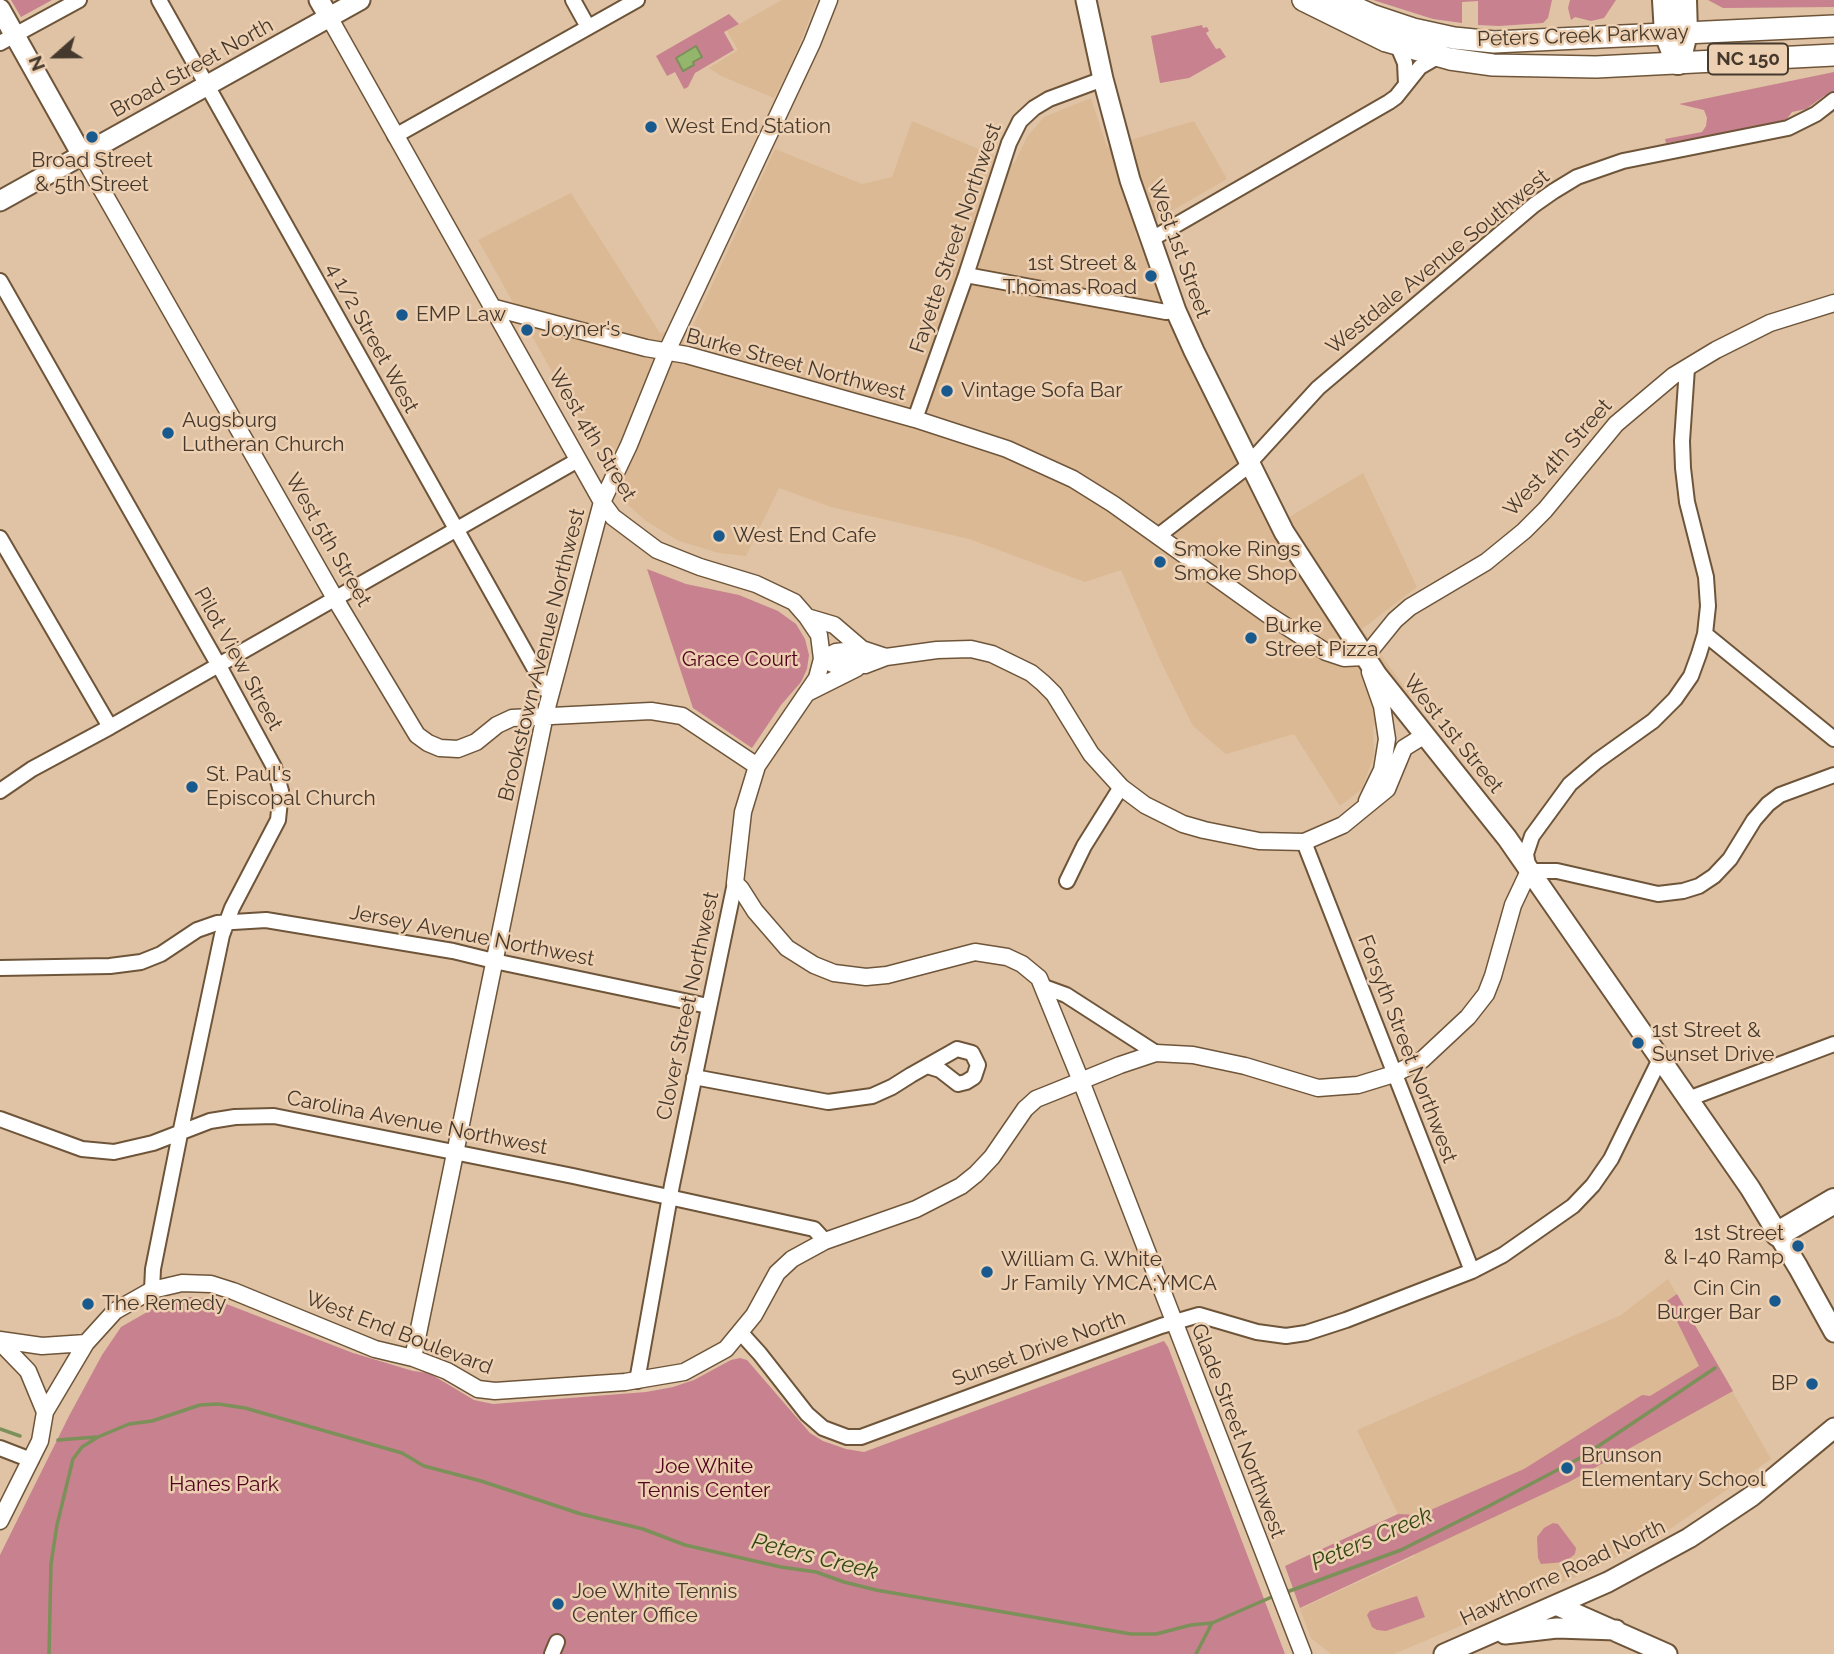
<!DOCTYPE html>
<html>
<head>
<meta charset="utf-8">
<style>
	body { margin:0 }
	#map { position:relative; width:1834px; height:1654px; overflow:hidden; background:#dfc3a4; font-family:Raleway,sans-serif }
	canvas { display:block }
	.north { position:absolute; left:21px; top:21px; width:70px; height:70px; -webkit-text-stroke:5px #edcfb1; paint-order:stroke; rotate:249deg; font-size:19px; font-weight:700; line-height:28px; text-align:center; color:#45392d }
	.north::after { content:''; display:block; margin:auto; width:24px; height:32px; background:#45392d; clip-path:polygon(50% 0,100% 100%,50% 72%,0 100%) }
</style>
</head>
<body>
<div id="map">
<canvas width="1834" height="1654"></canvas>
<div class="north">N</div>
</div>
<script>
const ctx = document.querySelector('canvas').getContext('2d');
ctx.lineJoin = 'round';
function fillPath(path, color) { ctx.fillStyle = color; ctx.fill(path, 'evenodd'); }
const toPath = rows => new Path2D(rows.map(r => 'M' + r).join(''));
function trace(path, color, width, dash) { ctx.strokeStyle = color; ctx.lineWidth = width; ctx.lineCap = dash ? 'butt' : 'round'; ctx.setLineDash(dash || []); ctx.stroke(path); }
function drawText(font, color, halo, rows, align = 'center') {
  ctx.font = font + ' Raleway,sans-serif'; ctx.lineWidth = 5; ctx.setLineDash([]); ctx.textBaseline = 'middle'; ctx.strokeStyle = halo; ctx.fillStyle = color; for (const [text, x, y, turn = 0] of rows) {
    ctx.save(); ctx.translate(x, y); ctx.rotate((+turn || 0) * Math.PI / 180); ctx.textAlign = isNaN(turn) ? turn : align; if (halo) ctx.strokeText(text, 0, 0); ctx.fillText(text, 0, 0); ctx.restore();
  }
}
const built = toPath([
	[782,0,817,0,792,63,774,98,721,76,709,68,738,50,727,31],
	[1091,98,1107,147,1194,121,1227,179,1135,232,1170,322,1269,529,1363,473,1417,587,1362,629,1411,696,1393,714,1373,726,1374,755,1362,789,1340,806,1294,734,1226,754,1193,726,1161,662,1121,570,1085,582,969,539,831,507,779,488,746,556,719,553,679,541,646,521,627,504,619,491,478,240,571,193,660,333,693,326,775,149,862,184,892,177,912,121,1014,164,1027,137,1044,117],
	[1668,1279,1771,1459,1670,1529,1592,1570,1394,1654,1331,1654,1311,1638,1300,1609,1415,1556,1398,1514,1357,1430,1621,1315]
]);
const green = toPath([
	[11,0,52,0,21,17],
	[1373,0,1552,0,1548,18,1543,23,1499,26,1478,25,1478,1,1462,2,1462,23,1433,19],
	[1570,0,1616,0,1604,18,1591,21,1575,17,1571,20,1568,8],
	[1708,0,1834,0,1834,7,1723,8],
	[729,14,739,24,724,32,734,50,695,73,688,87,684,89,675,72,667,76,656,56],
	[1202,25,1203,28,1207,27,1209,31,1206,33,1216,49,1220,48,1226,57,1189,78,1160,83,1151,36],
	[1834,72,1834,93,1824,96,1806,109,1792,112,1786,120,1776,125,1666,143,1665,139,1702,132,1706,126,1707,118,1704,110,1679,104],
	[647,569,686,584,739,595,778,611,796,624,805,639,809,655,807,669,801,682,781,705,752,748,693,708],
	[1677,1294,1733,1391,1569,1482,1300,1608,1285,1566,1398,1514,1419,1515,1524,1469,1642,1395,1650,1396,1699,1366,1667,1301],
	[190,1297,216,1300,353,1353,413,1371,429,1373,474,1400,493,1404,646,1392,673,1387,694,1380,731,1360,740,1358,747,1360,810,1433,823,1441,846,1449,864,1452,1164,1341,1168,1347,1285,1654,0,1654,0,1555,69,1416,102,1355,121,1327,168,1300],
	[1553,1523,1558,1524,1576,1548,1575,1554,1565,1562,1541,1564,1538,1558,1537,1537,1544,1528],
	[1417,1596,1425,1617,1386,1631,1377,1630,1372,1627,1367,1615,1370,1611]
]);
const water = toPath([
	[696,46,702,57,693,62,694,65,683,71,676,58,696,46]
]);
const stream = toPath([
	[0,1429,20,1436],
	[58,1440,96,1437],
	[1284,1593,1401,1550,1487,1507,1582,1457,1715,1368],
	[49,1654,51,1564,57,1525,73,1459,82,1447,98,1437,129,1424,152,1421,200,1405,218,1404,245,1408,402,1453,424,1466,481,1481,581,1514,643,1529,685,1545,781,1567,816,1572,844,1582,876,1590,1131,1634,1156,1634,1191,1625,1212,1623,1274,1596],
	[1196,1654,1212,1623]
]);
const minor = toPath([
	[159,0,550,696],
	[573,0,588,27],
	[0,43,79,0],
	[1397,44,1405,63,1406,84],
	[395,136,637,0],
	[1150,240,1389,102,1396,97,1420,67,1439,56],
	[966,275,1166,312,1176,311],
	[0,281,218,664,274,767,281,791,278,820,232,908,222,935,180,1134,153,1269,152,1290],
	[1687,368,1682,441,1683,468,1687,502,1706,577,1708,606,1705,634,1699,654,1691,676,1675,699,1653,721,1597,761,1570,784,1532,836,1526,854,1529,871,1557,871,1658,894,1683,891,1699,886,1714,876,1730,859,1754,820,1768,804,1780,795,1834,775],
	[915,419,966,275,1009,143,1020,121,1034,108,1049,99,1103,79],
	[1158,536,1243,470,1318,388,1534,205,1554,191,1577,177,1623,161,1788,128,1816,114,1834,100],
	[0,538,110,727],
	[1705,634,1834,739],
	[0,791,32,769,110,727,578,460],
	[1304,842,1472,1271],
	[1067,881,1084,846,1121,787],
	[0,968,110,966,141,962,161,954,197,930,217,923,266,920,453,951,494,961,708,1006],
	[1044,987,1066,995,1156,1053],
	[694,1077,828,1102,872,1096,892,1087,911,1075,950,1053,957,1049,972,1053,978,1065,974,1077,966,1082,958,1084,940,1070,927,1066],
	[1688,1099,1834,1044],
	[0,1119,82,1149,114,1152,153,1143,210,1121,235,1117,274,1116,573,1176,814,1229,825,1241],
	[741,1333,760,1354,807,1414,823,1428,847,1437,861,1437,1161,1326,1199,1315,1257,1332,1286,1336,1306,1333,1346,1320,1472,1271,1503,1255,1573,1206,1593,1185,1611,1159,1660,1059],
	[637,1381,672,1185,735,883],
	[0,1448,31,1460],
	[552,1654,557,1642]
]);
const tertiary = toPath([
	[329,17,602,502,613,517,657,550,700,567,756,584,794,602,807,617,819,635,822,659,817,678,757,766,743,812,735,883,741,889,755,911,787,948,814,965,834,973,866,977,887,975,975,952,1007,957,1022,964,1039,978,1081,1081,1303,1654],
	[82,155,340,607,417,735,428,743,440,748,458,749,476,742,497,725,512,718,651,711,682,716,757,766],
	[491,307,646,348,687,355,915,419,1007,449,1073,479,1113,504,1267,614,1326,652,1344,658,1365,657],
	[807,617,834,625,862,649],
	[1365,657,1395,620,1410,607,1486,562,1524,531,1545,510,1616,424,1673,376,1716,350,1770,323,1834,303],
	[822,659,836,652,862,649,886,657,937,650,971,649,992,654,1031,673,1043,683,1054,694,1091,754,1121,787,1145,805,1183,824,1204,830,1259,841,1304,842,1343,825,1387,789,1404,748,1425,735],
	[822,659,835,665,865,665,886,657],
	[809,692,857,668],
	[1367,801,1382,770,1387,739,1382,706,1370,672],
	[0,1340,42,1346,86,1343],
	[0,1342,28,1371,45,1412],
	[413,1358,545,715,602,502,629,445,667,351,812,43,829,0],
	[0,1521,40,1441,45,1412,86,1343,115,1311,152,1290,182,1283,211,1284,233,1291,375,1349,413,1358,447,1371,478,1389,495,1391,625,1382,684,1372,726,1349,754,1315,777,1273,792,1259,825,1241,916,1209,961,1186,976,1174,992,1157,1025,1109,1036,1099,1056,1091,1120,1065,1156,1053,1193,1055,1245,1066,1318,1088,1358,1085,1394,1074,1422,1060,1468,1017,1486,994,1493,976,1513,905,1529,871]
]);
const secondary = toPath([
	[319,0,329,17],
	[1086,0,1103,79,1130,180,1176,311,1194,351,1284,532,1377,675,1507,838,1750,1188,1798,1267,1834,1332],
	[0,9,82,155],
	[0,201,360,0],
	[1556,1605,1667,1654],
	[1505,1634,1557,1628,1616,1630],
	[1444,1654,1608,1582,1689,1538,1752,1496,1834,1428]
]);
const primary = toPath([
	[1303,0,1386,41,1450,59,1493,65,1596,67,1834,55],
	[1338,0,1374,16,1413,29,1454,38,1494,42,1834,26]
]);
const motorway = toPath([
	[1665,0,1667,34,1678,62],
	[1678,62,1685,33,1684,0],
	[1778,1234,1834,1201]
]);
const markers = [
	[651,127,7,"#18598e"],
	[92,137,7,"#18598e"],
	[1151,276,7,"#18598e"],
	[402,315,7,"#18598e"],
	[527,330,7,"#18598e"],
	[947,391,7,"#18598e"],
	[168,433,7,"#18598e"],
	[719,536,7,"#18598e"],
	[1160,562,7,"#18598e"],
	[1251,638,7,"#18598e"],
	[192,787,7,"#18598e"],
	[1638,1043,7,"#18598e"],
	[1798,1246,7,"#18598e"],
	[987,1272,7,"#18598e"],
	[1775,1301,7,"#18598e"],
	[88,1304,7,"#18598e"],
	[1812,1384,7,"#18598e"],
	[1567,1468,7,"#18598e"],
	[558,1604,7,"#18598e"]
];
const shields = [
	[1748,59,80]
];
const shieldNames = [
	["NC 150",1748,59]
];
const streetNames = [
	["Peters Creek Parkway",1583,36,-2],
	["Broad Street North",192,68,-29],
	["Fayette Street Northwest",956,238,-71],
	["West 1st Street",1179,249,70],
	["Westdale Avenue Southwest",1438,262,-39],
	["4 1/2 Street West",372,338,61],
	["Burke Street Northwest",796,365,15],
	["West 4th Street",592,435,59],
	["West 4th Street",1558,458,-48],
	["West 5th Street",328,540,60],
	["Brookstown Avenue Northwest",542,655,-76],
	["Pilot View Street",238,659,61],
	["West 1st Street",1453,734,51],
	["Jersey Avenue Northwest",472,936,11],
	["Clover Street Northwest",688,1006,-78],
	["Forsyth Street Northwest",1407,1049,69],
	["Carolina Avenue Northwest",417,1123,11],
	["West End Boulevard",399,1333,21],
	["Sunset Drive North",1039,1349,-20],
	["Glade Street Northwest",1238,1431,69],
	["Hawthorne Road North",1563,1573,-25]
];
const poiNames = [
	["West End Station",665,127],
	["Broad Street",92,161,"center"],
	["& 5th Street",92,185,"center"],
	["1st Street &",1137,264,"right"],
	["Thomas Road",1137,288,"right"],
	["EMP Law",416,315],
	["Joyner's",541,330],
	["Vintage Sofa Bar",961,391],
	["Augsburg",182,421],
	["Lutheran Church",182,445],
	["West End Cafe",733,536],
	["Smoke Rings",1174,550],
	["Smoke Shop",1174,574],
	["Burke",1265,626],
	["Street Pizza",1265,650],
	["St. Paul's",206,775],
	["Episcopal Church",206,799],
	["1st Street &",1652,1031],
	["Sunset Drive",1652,1055],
	["1st Street",1784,1234,"right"],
	["& I-40 Ramp",1784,1258,"right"],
	["William G. White",1001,1260],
	["Jr Family YMCA;YMCA",1001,1284],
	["Cin Cin",1761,1289,"right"],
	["Burger Bar",1761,1313,"right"],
	["The Remedy",102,1304],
	["BP",1798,1384,"right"],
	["Brunson",1581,1456],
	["Elementary School",1581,1480],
	["Joe White Tennis",572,1592],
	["Center Office",572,1616]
];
const parkNames = [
	["Grace Court",740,660],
	["Joe White",704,1467],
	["Tennis Center",704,1491],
	["Hanes Park",224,1485]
];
const waterNames = [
	["Peters Creek",1372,1539,-23],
	["Peters Creek",815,1557,14]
];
fillPath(built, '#dbb994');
fillPath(green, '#c8818e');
fillPath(water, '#94b56c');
trace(water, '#7c9059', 2);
trace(stream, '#7c9059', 3.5);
trace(minor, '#6e553a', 18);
trace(tertiary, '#6e553a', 19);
trace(secondary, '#6e553a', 23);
trace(primary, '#6e553a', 24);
trace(motorway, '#6e553a', 28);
trace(minor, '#fff', 14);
trace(tertiary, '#fff', 16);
trace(secondary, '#fff', 19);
trace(primary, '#fff', 21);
trace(motorway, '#fff', 24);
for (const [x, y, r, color] of markers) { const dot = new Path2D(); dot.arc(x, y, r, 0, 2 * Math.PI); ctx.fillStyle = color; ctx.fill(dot); trace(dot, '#edcfb1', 2.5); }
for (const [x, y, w] of shields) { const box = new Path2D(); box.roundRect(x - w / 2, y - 15.5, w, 31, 5); ctx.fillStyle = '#edcfb1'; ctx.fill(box); trace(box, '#45392d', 2); }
drawText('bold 19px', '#45392d', null, shieldNames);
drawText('21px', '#45392d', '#edcfb1', streetNames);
drawText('21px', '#45392d', '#edcfb1', poiNames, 'left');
drawText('21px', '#51031f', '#edcfb1', parkNames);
drawText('italic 23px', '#324712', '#edcfb1', waterNames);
</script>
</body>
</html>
